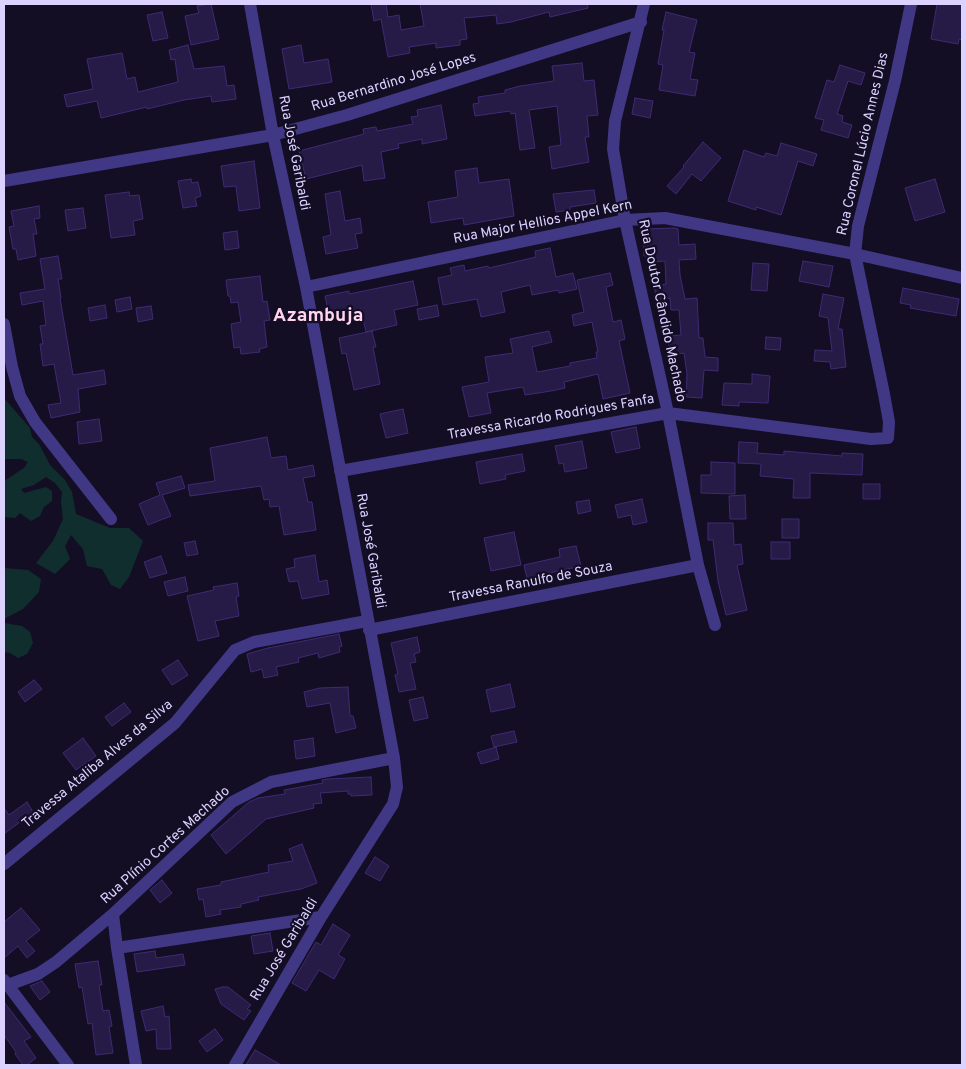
<!DOCTYPE html>
<html>
<head>
<meta charset="utf-8">
<style>
	body { margin:0 }
	#map { position:relative; width:966px; height:1069px; overflow:hidden; background:#140e25; font-family:Overpass,sans-serif }
	canvas { display:block }
	.frame { position:absolute; inset:0; border:5px solid #dbd2ff; pointer-events:none }
</style>
</head>
<body>
<div id="map">
<canvas width="966" height="1069"></canvas>
<div class="frame"></div>
</div>
<script>
const ctx = document.querySelector('canvas').getContext('2d');
ctx.lineJoin = 'round';
function fillPath(path, color) { ctx.fillStyle = color; ctx.fill(path, 'evenodd'); }
const toPath = rows => new Path2D(rows.map(r => 'M' + r).join(''));
function trace(path, color, width, dash) { ctx.strokeStyle = color; ctx.lineWidth = width; ctx.lineCap = dash ? 'butt' : 'round'; ctx.setLineDash(dash || []); ctx.stroke(path); }
function drawText(font, color, halo, rows, align = 'center') {
  ctx.font = font + ' Overpass,sans-serif'; ctx.lineWidth = 4.5; ctx.setLineDash([]); ctx.textBaseline = 'middle'; ctx.strokeStyle = halo; ctx.fillStyle = color; for (const [text, x, y, turn = 0] of rows) {
    ctx.save(); ctx.translate(x, y); ctx.rotate((+turn || 0) * Math.PI / 180); ctx.textAlign = isNaN(turn) ? turn : align; if (halo) ctx.strokeText(text, 0, 0); ctx.fillText(text, 0, 0); ctx.restore();
  }
}
const green = toPath([
	[4,398,30,428,32,437,39,444,50,465,65,480,72,492,76,514,110,528,129,528,143,541,129,577,120,589,111,585,102,569,87,566,83,549,71,535,65,546,70,559,55,574,36,563,53,541,63,519,61,502,62,492,55,483,46,477,34,485,21,489,24,493,46,487,52,491,52,501,44,507,40,516,31,521,20,513,15,518,4,517,4,481,24,468,28,462,21,459,4,459],
	[4,568,28,570,41,579,39,592,23,609,4,619],
	[4,623,22,626,30,632,33,643,27,654,18,658,10,653,4,652]
]);
const building = toPath([
	[211,4,219,39,191,45,185,16,199,13,197,6,211,4],
	[371,4,386,4,388,17,399,15,401,30,424,26,420,4,587,4,588,8,550,17,549,12,511,22,497,24,496,15,464,18,467,39,460,40,460,45,436,48,436,43,409,47,410,53,388,57,381,19,374,21,371,4],
	[937,4,962,4,962,40,959,39,958,44,931,39,937,4],
	[162,12,168,38,153,41,147,15,162,12],
	[666,12,697,20,689,52,695,53,690,79,698,80,695,96,659,90,663,65,658,64,664,30,662,30,666,12],
	[188,45,194,69,224,66,227,86,234,85,236,99,212,102,211,96,184,100,147,109,147,107,101,118,97,101,67,107,64,95,93,89,87,59,122,53,127,79,135,77,138,92,178,82,175,59,171,60,169,50,188,45],
	[301,45,304,63,328,59,332,82,289,89,282,49,301,45],
	[582,63,584,81,594,80,598,115,587,116,589,137,585,137,589,162,552,169,549,147,561,145,557,106,529,110,535,148,520,150,515,113,511,114,510,111,475,116,473,104,479,103,478,97,505,93,505,90,520,86,554,81,552,66,582,63],
	[840,65,865,73,861,85,848,81,837,114,843,116,842,122,852,125,848,138,821,130,824,120,815,118,827,80,834,82,840,65],
	[635,98,653,101,650,118,632,114,635,98],
	[441,105,447,139,422,144,422,139,398,144,399,148,381,152,385,178,364,181,362,165,306,179,299,151,364,134,363,129,376,127,377,131,413,124,411,117,418,116,417,110,441,105],
	[703,142,721,158,701,181,692,174,676,194,667,186,684,167,683,166,703,142],
	[781,143,817,154,813,166,798,161,781,215,756,207,756,210,728,201,744,150,764,157,766,153,777,156,781,143],
	[254,161,260,208,239,211,236,186,224,187,221,166,254,161],
	[477,168,479,183,509,179,514,216,464,225,463,218,431,223,428,202,458,197,455,171,477,168],
	[191,179,192,183,198,182,201,196,195,198,197,206,183,208,178,181,191,179],
	[935,179,945,212,915,221,905,188,935,179],
	[594,190,596,203,570,207,570,210,556,212,553,194,594,190],
	[340,191,345,221,360,218,362,233,355,234,358,248,326,254,323,237,331,235,325,194,340,191],
	[129,192,130,196,139,195,143,219,133,221,135,235,111,238,105,195,129,192],
	[39,206,40,218,34,219,37,234,33,234,36,256,18,260,16,249,13,249,9,227,14,226,11,211,39,206],
	[83,208,86,228,68,231,65,210,83,208],
	[674,228,678,229,679,245,695,244,696,259,679,260,680,275,685,299,697,298,699,338,703,338,705,357,718,358,718,371,704,370,702,398,686,397,687,374,684,353,670,355,668,336,681,335,679,310,671,310,670,298,657,300,654,286,666,284,665,261,652,262,652,256,644,256,643,229,674,228],
	[237,231,239,248,225,250,223,233,237,231],
	[550,248,556,277,573,273,577,289,559,293,558,290,532,295,530,285,501,292,505,312,481,317,477,299,443,305,438,278,452,275,450,268,464,265,465,271,488,266,489,268,536,257,535,251,550,248],
	[58,256,62,279,58,279,61,298,60,298,73,375,104,370,106,384,78,389,80,412,51,418,48,405,61,403,54,364,43,366,40,344,43,344,40,326,46,325,43,301,22,305,20,293,45,289,40,259,58,256],
	[803,261,833,266,829,287,799,281,803,261],
	[753,263,769,264,767,291,751,290,753,263],
	[610,273,613,285,606,287,613,322,621,320,625,339,619,341,630,393,603,399,598,374,564,382,565,388,551,391,525,395,523,387,487,393,491,413,469,417,462,387,489,382,485,357,513,353,510,339,549,331,552,342,532,347,537,372,570,366,570,363,597,358,596,352,598,352,592,322,574,326,572,315,584,312,577,280,610,273],
	[260,276,263,302,267,301,270,320,264,321,267,347,259,349,260,352,241,354,240,347,234,348,231,324,241,322,238,302,231,303,230,296,228,296,226,280,260,276],
	[413,281,418,305,394,310,397,325,366,332,361,309,329,315,325,296,349,291,349,294,413,281],
	[903,288,959,299,956,316,910,308,911,305,900,303,903,288],
	[823,294,844,298,838,329,842,329,846,367,831,369,830,362,814,361,815,350,832,351,828,318,819,316,823,294],
	[130,297,132,309,117,312,115,300,130,297],
	[105,305,107,318,90,321,88,308,105,305],
	[437,305,439,316,419,320,417,309,437,305],
	[151,306,153,319,138,322,136,308,151,306],
	[372,331,376,347,373,347,380,384,354,390,346,353,342,354,339,338,372,331],
	[766,337,781,338,780,350,765,349,766,337],
	[752,374,770,376,768,403,739,402,739,406,722,405,724,383,752,384,752,374],
	[403,409,408,433,386,438,380,414,403,409],
	[99,419,102,441,79,444,77,422,99,419],
	[636,427,640,448,616,453,611,432,636,427],
	[267,437,271,458,286,456,288,470,313,465,315,476,303,478,308,502,312,502,316,530,284,535,279,506,270,507,269,499,264,500,261,486,190,496,188,485,215,481,210,448,267,437],
	[582,441,587,468,565,472,563,463,559,464,555,446,582,441],
	[739,442,758,443,757,453,784,455,784,451,842,456,842,453,863,454,862,475,810,473,810,498,793,498,794,479,760,476,761,464,738,463,739,442],
	[522,454,525,471,505,475,506,479,480,484,476,462,522,454],
	[711,462,735,463,735,494,701,493,701,475,711,475,711,462],
	[181,476,185,488,162,495,171,516,148,525,139,504,160,495,156,483,181,476],
	[863,484,880,484,880,499,863,499,863,484],
	[745,495,746,519,730,519,729,496,745,495],
	[642,499,647,522,633,525,631,515,618,518,615,505,642,499],
	[589,500,591,511,578,514,576,502,589,500],
	[782,519,799,519,799,538,782,538,782,519],
	[708,523,733,523,734,545,741,544,743,564,737,565,747,610,726,615,718,581,713,540,708,540,708,523],
	[514,532,521,565,491,571,484,538,514,532],
	[195,541,198,554,187,556,184,543,195,541],
	[771,542,790,542,790,559,771,559,771,542],
	[576,546,581,566,527,578,524,565,560,557,559,549,576,546],
	[315,555,319,582,327,580,329,594,302,599,298,581,289,582,286,569,295,567,294,559,315,555],
	[161,556,167,573,150,578,144,562,161,556],
	[185,577,188,591,168,596,164,582,185,577],
	[237,583,239,596,236,597,239,616,215,621,219,636,198,641,187,596,214,590,213,587,237,583],
	[339,634,342,646,339,647,340,652,319,658,318,653,298,658,299,662,276,667,278,675,264,678,262,669,251,672,247,654,268,648,339,634],
	[417,637,420,652,414,654,416,662,410,663,416,689,399,692,395,675,398,674,391,643,417,637],
	[178,660,188,675,172,685,162,670,178,660],
	[34,680,42,689,25,702,18,692,34,680],
	[510,684,515,707,491,712,486,690,510,684],
	[348,687,350,716,353,716,356,728,336,733,330,703,307,707,304,692,320,688,348,687],
	[423,697,428,718,414,721,409,700,423,697],
	[124,703,131,712,112,726,105,717,124,703],
	[514,731,517,742,494,747,491,736,514,731],
	[83,738,96,756,76,770,63,753,83,738],
	[313,738,315,756,296,759,294,741,313,738],
	[496,747,499,759,481,764,477,753,496,747],
	[371,777,372,795,351,796,351,794,348,794,348,791,320,793,322,803,313,804,314,808,266,819,226,854,211,835,249,802,258,798,285,794,284,790,323,783,322,780,328,779,371,777],
	[27,802,33,812,4,834,4,808,9,815,27,802],
	[302,844,317,883,301,889,258,897,259,900,241,904,241,907,220,910,221,914,206,917,203,899,199,900,197,889,221,885,221,882,269,872,268,865,293,861,289,849,302,844],
	[375,857,389,866,380,881,365,873,375,857],
	[162,880,172,893,160,903,150,890,162,880],
	[21,908,40,930,26,941,35,951,27,958,18,946,4,958,4,922,21,908],
	[333,924,350,935,338,955,345,959,334,979,319,970,306,991,292,983,316,942,321,945,333,924],
	[270,933,273,951,254,954,251,936,270,933],
	[155,951,156,958,183,954,185,965,137,972,134,954,155,951],
	[98,961,102,985,99,985,103,1011,109,1010,112,1026,109,1027,113,1053,96,1055,92,1023,88,1024,82,987,79,988,75,964,98,961],
	[42,981,50,992,40,1000,30,986,42,981],
	[223,987,228,987,251,1005,247,1009,251,1011,244,1020,221,1004,215,989,223,987],
	[4,1002,31,1037,24,1041,36,1058,27,1065,23,1065,15,1054,16,1052,4,1035,4,1002],
	[163,1006,165,1017,169,1016,171,1049,157,1049,156,1029,146,1031,141,1011,163,1006],
	[215,1029,223,1040,207,1052,199,1041,215,1029],
	[255,1050,281,1065,246,1065,255,1050]
]);
const minor = toPath([
	[644,4,615,121,613,149,625,220,668,413,698,565,715,625],
	[4,181,273,135,347,115,641,22],
	[306,287,625,220,665,218,855,254,962,278],
	[4,324,12,367,20,396,35,422,111,519],
	[340,471,668,413,871,439,888,438,889,422,884,394,855,254,858,226,895,81,911,4],
	[369,630,698,565],
	[4,864,175,723,235,650,254,642,367,621],
	[113,914,117,948,136,1065],
	[117,948,321,917],
	[4,980,68,1065],
	[4,985,8,985,38,974,56,962,113,914,232,802,271,782,394,758],
	[235,1065,321,917,393,804,397,787,394,758,306,287,273,135,250,4]
]);
const streetNames = [
	["Rua Bernardino José Lopes",394,83,-17],
	["Rua Coronel Lúcio Annes Dias",864,144,-77],
	["Rua José Garibaldi",293,153,79],
	["Rua Major Hellios Appel Kern",543,223,-11],
	["Rua Doutor Cândido Machado",661,311,78],
	["Travessa Ricardo Rodrigues Fanfa",551,418,-10],
	["Rua José Garibaldi",370,551,80],
	["Travessa Ranulfo de Souza",531,583,-11],
	["Travessa Ataliba Alves da Silva",98,765,-40],
	["Rua Plínio Cortes Machado",166,846,-42],
	["Rua José Garibaldi",285,950,-59]
];
const districtNames = [
	["Azambuja",318,317]
];
fillPath(green, '#112e2f');
fillPath(building, '#261a46');
trace(building, '#3f2b73', 1);
trace(minor, '#413885', 12);
drawText('14px', '#dbd2ff', '#140e25', streetNames);
drawText('bold 19px', '#ffd4ec', '#140e25', districtNames);
</script>
</body>
</html>
